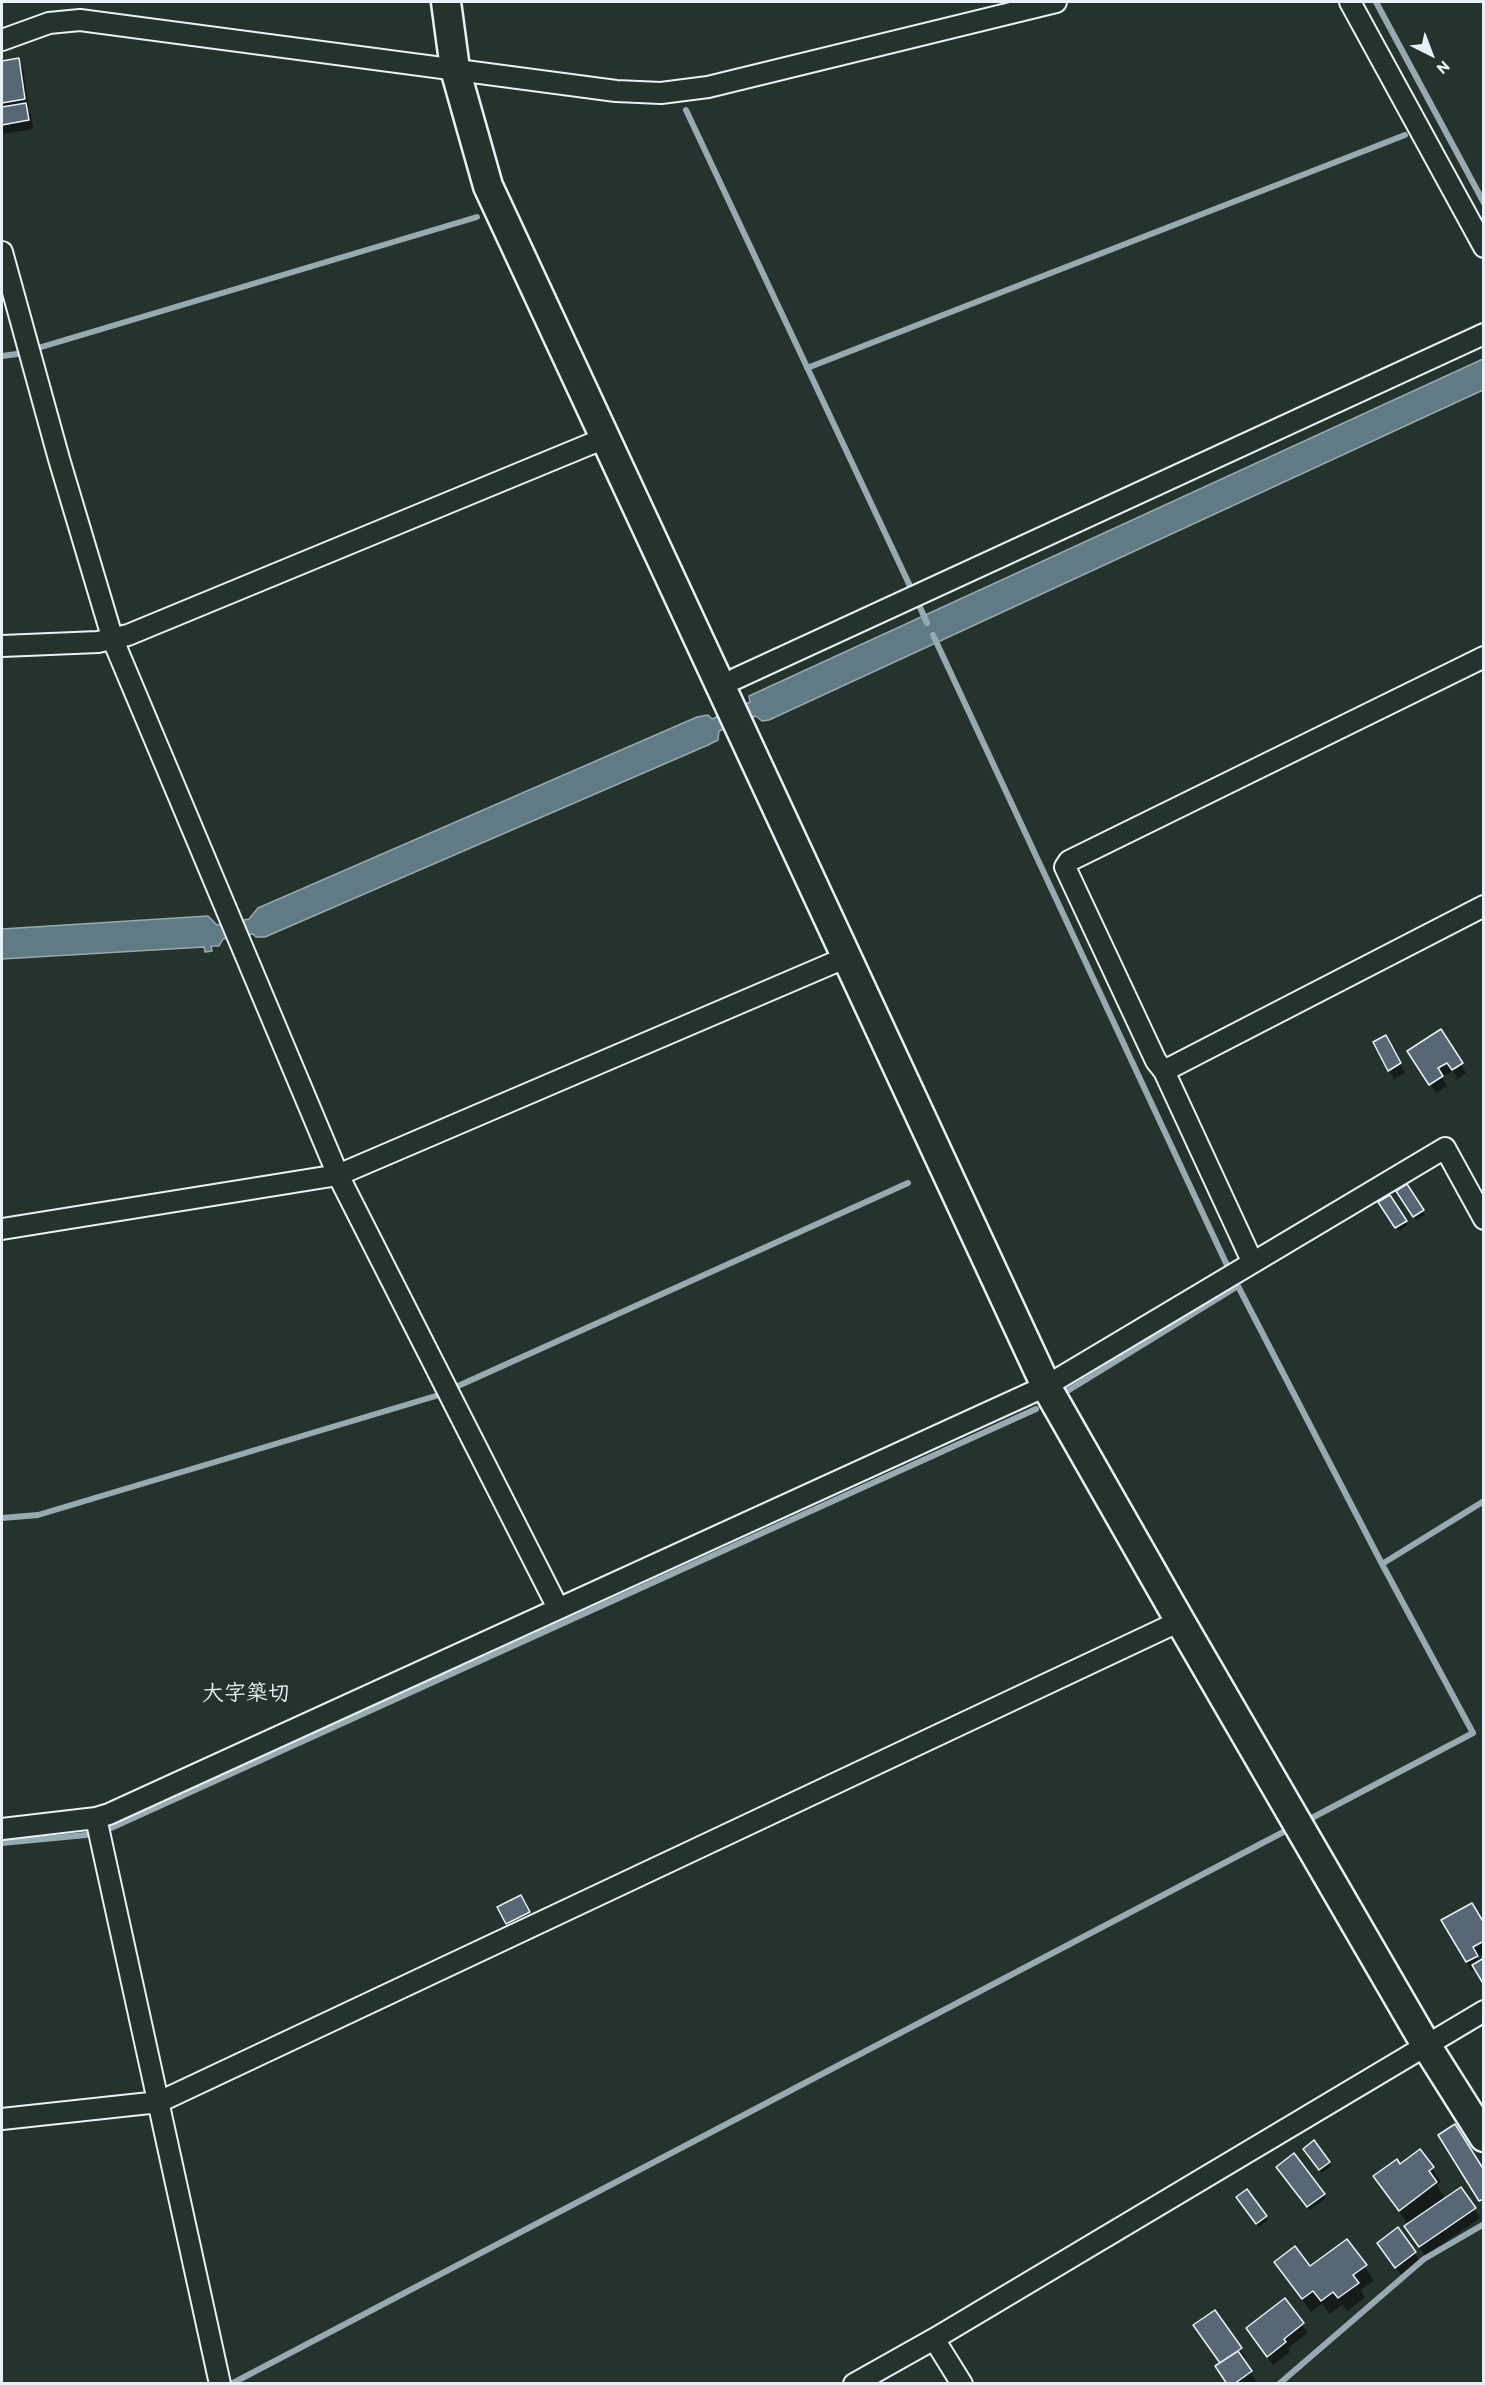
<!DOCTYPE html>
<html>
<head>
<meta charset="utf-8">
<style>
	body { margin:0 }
	#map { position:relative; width:1485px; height:2385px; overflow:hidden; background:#26332d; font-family:Itim,sans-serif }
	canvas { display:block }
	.frame { position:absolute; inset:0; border:3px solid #e8f1f8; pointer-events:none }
	.north { position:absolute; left:1401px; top:24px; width:60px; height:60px; -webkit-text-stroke:4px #26332d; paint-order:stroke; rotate:138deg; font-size:16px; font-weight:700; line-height:24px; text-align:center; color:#e8f1f8 }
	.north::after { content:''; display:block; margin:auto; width:21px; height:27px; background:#e8f1f8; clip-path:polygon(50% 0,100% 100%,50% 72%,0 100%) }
</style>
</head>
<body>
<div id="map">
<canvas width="1485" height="2385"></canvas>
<div class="frame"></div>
<div class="north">N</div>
</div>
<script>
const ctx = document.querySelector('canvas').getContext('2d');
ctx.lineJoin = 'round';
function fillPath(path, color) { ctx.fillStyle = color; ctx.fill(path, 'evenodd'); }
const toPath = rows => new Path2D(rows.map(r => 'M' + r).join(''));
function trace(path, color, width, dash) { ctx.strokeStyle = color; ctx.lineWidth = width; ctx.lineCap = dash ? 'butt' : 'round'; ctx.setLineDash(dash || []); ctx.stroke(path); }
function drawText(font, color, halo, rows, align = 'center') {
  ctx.font = font + ' Itim,"Klee One",sans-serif'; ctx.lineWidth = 4.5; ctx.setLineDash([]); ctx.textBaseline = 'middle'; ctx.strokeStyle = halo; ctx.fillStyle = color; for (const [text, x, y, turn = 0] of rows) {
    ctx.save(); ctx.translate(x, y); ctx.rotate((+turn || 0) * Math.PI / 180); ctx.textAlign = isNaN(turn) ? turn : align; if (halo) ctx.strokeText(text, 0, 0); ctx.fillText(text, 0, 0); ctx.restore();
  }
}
const water = toPath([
	[1483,359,1483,390,769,720,762,721,756,716,719,731,718,740,708,745,265,937,256,937,253,934,223,939,219,946,211,946,212,951,205,952,204,947,2,959,2,929,208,916,217,925,249,919,258,908,697,717,708,715,712,719,750,702,749,696,1483,359]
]);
const shadow = toPath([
	[18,60,23,69,29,108,27,108,31,114,33,129,3,134,2,62],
	[1440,1031,1466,1073,1458,1079,1453,1071,1442,1077,1447,1086,1436,1093,1415,1060],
	[1386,1037,1405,1073,1394,1079,1375,1043],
	[1407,1186,1425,1215,1416,1220,1398,1192],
	[1389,1197,1407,1225,1399,1231,1380,1202],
	[520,1897,534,1921,513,1932,500,1908],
	[1443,1921,1484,1926,1484,1953,1477,1957,1480,1962,1476,1969,1472,1971],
	[1420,2151,1441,2182,1437,2185,1444,2197,1430,2207,1432,2209,1461,2189,1480,2218,1425,2256,1411,2236,1409,2225,1399,2212,1437,2184,1437,2180,1397,2210,1375,2177,1400,2166],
	[1307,2153,1329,2162,1331,2166,1322,2173],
	[1280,2171,1323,2194,1326,2198,1310,2210],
	[1240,2201,1266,2217,1268,2220,1259,2227],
	[1346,2241,1374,2280,1361,2290,1365,2298,1347,2311,1342,2305,1330,2314,1322,2304,1311,2312,1276,2263,1310,2268],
	[1384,2252,1415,2253,1420,2262,1402,2276],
	[1285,2301,1308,2333,1288,2348,1290,2352,1273,2365,1248,2329],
	[1195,2325,1240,2349,1246,2358,1242,2360,1256,2381,1252,2384,1228,2384,1221,2364]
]);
const stream = toPath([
	[1376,2,1484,203],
	[686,110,910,586],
	[38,348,477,217],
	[2,356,17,354],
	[807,368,1405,135],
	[919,605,927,623],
	[933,635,1225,1261,1382,1564,1484,1501],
	[458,1386,908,1183],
	[1069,1390,1238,1286],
	[2,1518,38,1515,439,1395],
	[1306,1821,1473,1733,1382,1564],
	[111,1828,1036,1409],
	[2,1843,86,1835],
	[224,2384,233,2383,1291,1828],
	[1279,2384,1424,2259,1484,2224]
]);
const building = toPath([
	[19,58,25,99,2,103,2,61,19,58],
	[26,103,29,120,2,125,2,107,26,103],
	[1441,1029,1463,1063,1452,1070,1447,1063,1438,1068,1443,1076,1429,1085,1407,1051,1441,1029],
	[1386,1035,1401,1063,1388,1071,1373,1042,1386,1035],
	[1407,1184,1424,1210,1413,1217,1396,1191,1407,1184],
	[1390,1195,1407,1221,1395,1228,1378,1202,1390,1195],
	[521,1895,530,1912,506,1924,497,1907,521,1895],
	[1472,1903,1484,1923,1484,1941,1473,1947,1478,1956,1466,1962,1441,1920,1472,1903],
	[1484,1958,1484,1985,1472,1965,1484,1958],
	[1455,2124,1484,2170,1484,2199,1479,2201,1438,2135,1455,2124],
	[1314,2140,1330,2162,1319,2170,1303,2149,1314,2140],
	[1420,2149,1434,2167,1429,2171,1437,2182,1399,2211,1373,2176,1397,2159,1400,2164,1420,2149],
	[1294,2153,1325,2194,1307,2207,1276,2167,1294,2153],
	[1461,2187,1476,2208,1419,2247,1404,2226,1461,2187],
	[1247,2189,1267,2216,1256,2224,1236,2197,1247,2189],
	[1398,2227,1416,2252,1395,2268,1377,2243,1398,2227],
	[1347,2239,1367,2265,1353,2275,1359,2283,1338,2298,1333,2292,1321,2301,1313,2291,1302,2299,1274,2262,1295,2246,1310,2266,1347,2239],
	[1285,2298,1304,2323,1284,2339,1286,2342,1267,2357,1246,2328,1285,2298],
	[1215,2310,1242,2348,1220,2363,1193,2325,1215,2310],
	[1238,2351,1252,2371,1234,2384,1227,2384,1215,2366,1238,2351]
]);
const street = toPath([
	[1350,2,1484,247],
	[2,40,49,23,80,20,616,91,661,93,708,87,1056,2],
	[2,252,59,459,113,640,338,1175,558,1608],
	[2,646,98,642,128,635,605,438],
	[735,679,1484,334],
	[1164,1071,1484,906],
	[2,1229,338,1175,847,957],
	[1252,1261,1164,1071,1156,1061,1065,867,1069,861,1484,657],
	[96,1818,220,2384],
	[2,1829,96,1818,109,1814,1046,1386,1445,1148,1484,1219],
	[2,2119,159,2102,1180,1621],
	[934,2339,962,2384],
	[854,2384,934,2339,1484,2011]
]);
const secondary = toPath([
	[446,2,455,69,488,186,1046,1386,1180,1621,1426,2045,1484,2137]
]);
const quarterNames = [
	["大字築切",246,1694]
];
fillPath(water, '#617b84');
trace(water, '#97aab2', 1.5);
fillPath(shadow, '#0007');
trace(stream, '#97aab2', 6);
fillPath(building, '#576874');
trace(building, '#e8f1f8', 1.5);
trace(street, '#e8f1f8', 24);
trace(secondary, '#e8f1f8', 33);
trace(street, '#26332d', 20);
trace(secondary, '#26332d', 28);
drawText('bold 22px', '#e8f1f8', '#26332d', quarterNames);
</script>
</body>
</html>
